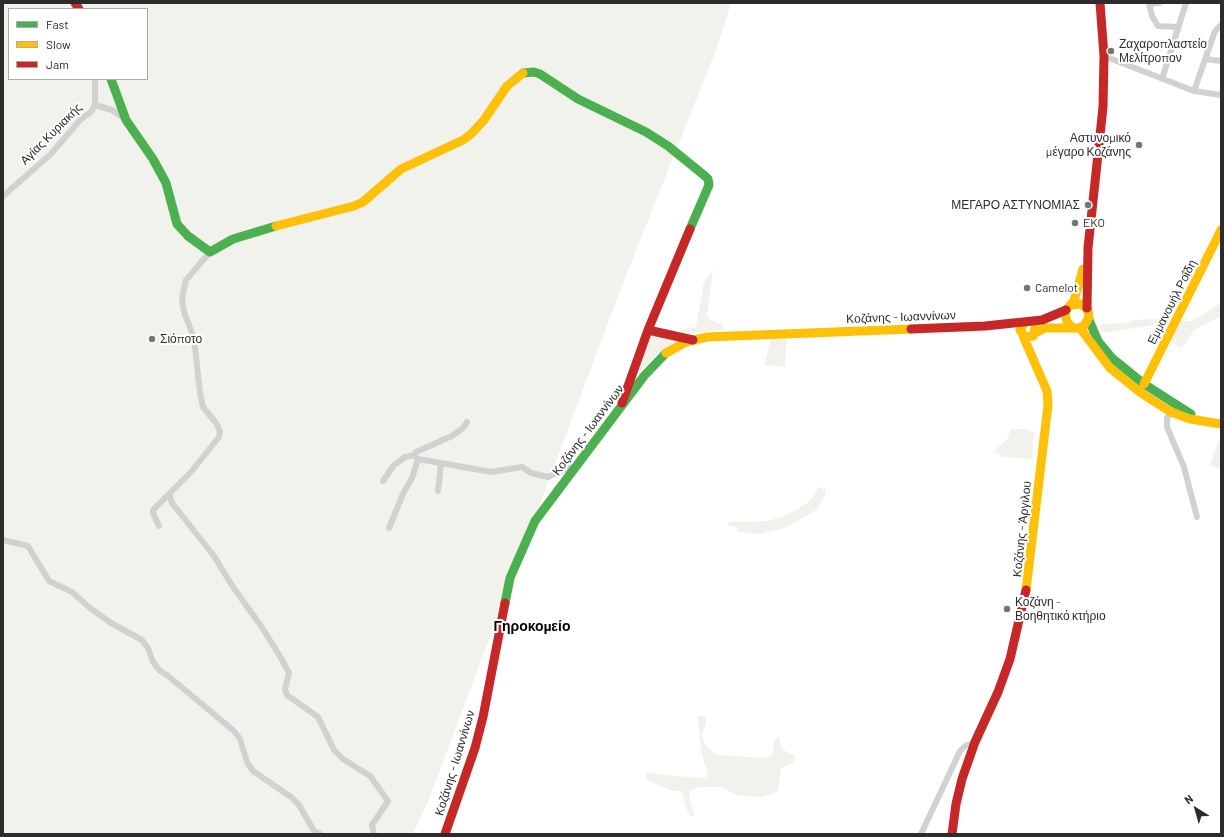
<!DOCTYPE html>
<html>
<head>
<meta charset="utf-8">
<style>
	body { margin:0 }
	#map { position:relative; width:1224px; height:837px; overflow:hidden; background:#fff; font-family:Barlow,sans-serif }
	canvas { display:block }
	.frame { position:absolute; inset:0; border:4px solid #2c2c2c; pointer-events:none }
	.legend { position:absolute; left:8px; top:8px; width:140px; height:72px; box-sizing:border-box; background:#fff; border:1px solid #ababab; margin:0; padding:5px 7px; list-style:none; font-size:12px; color:#2c2c2c }
	.legend li { display:flex; align-items:center; gap:8px; height:20px }
	.legend b { width:20px; border:1px solid #ababab }
	.north { position:absolute; left:1176px; top:789px; width:40px; height:40px; -webkit-text-stroke:3px #fff; paint-order:stroke; rotate:323deg; font-size:11px; font-weight:700; line-height:16px; text-align:center; color:#2c2c2c }
	.north::after { content:''; display:block; margin:auto; width:14px; height:18px; background:#2c2c2c; clip-path:polygon(50% 0,100% 100%,50% 72%,0 100%) }
</style>
</head>
<body>
<div id="map">
<canvas width="1224" height="837"></canvas>
<div class="frame"></div>
<ul class="legend">
<li><b style="height:5px;background:#4caf50"></b>Fast</li>
<li><b style="height:5px;background:#ffc107"></b>Slow</li>
<li><b style="height:5px;background:#c62828"></b>Jam</li>
</ul>
<div class="north">N</div>
</div>
<script>
const ctx = document.querySelector('canvas').getContext('2d');
ctx.lineJoin = 'round';
function fillPath(path, color) { ctx.fillStyle = color; ctx.fill(path, 'evenodd'); }
const toPath = rows => new Path2D(rows.map(r => 'M' + r).join(''));
function trace(path, color, width, dash) { ctx.strokeStyle = color; ctx.lineWidth = width; ctx.lineCap = dash ? 'butt' : 'round'; ctx.setLineDash(dash || []); ctx.stroke(path); }
function drawText(font, color, halo, rows, align = 'center') {
  ctx.font = font + ' Barlow,sans-serif'; ctx.lineWidth = 4; ctx.setLineDash([]); ctx.textBaseline = 'middle'; ctx.strokeStyle = halo; ctx.fillStyle = color; for (const [text, x, y, turn = 0] of rows) {
    ctx.save(); ctx.translate(x, y); ctx.rotate((+turn || 0) * Math.PI / 180); ctx.textAlign = isNaN(turn) ? turn : align; if (halo) ctx.strokeText(text, 0, 0); ctx.fillText(text, 0, 0); ctx.restore();
  }
}
const green = toPath([
	[3,3,731,3,716,50,620,291,429,799,413,834,3,834],
	[9,9,147,9,147,79,9,79],
	[713,270,707,315,710,320,723,325,724,329,691,334,680,333,679,330,683,329,696,327,704,282],
	[1221,303,1221,316,1194,330,1182,348,1169,341,1180,321,1192,321],
	[1169,311,1172,312,1166,323,1104,333,1099,326,1104,324,1125,323,1133,320,1159,319],
	[649,333,679,340,655,356,639,374,641,354],
	[771,338,787,338,785,367,764,365],
	[1010,429,1025,429,1034,432,1032,459,1003,457,994,451,1008,438],
	[1219,439,1221,440,1221,469,1210,466],
	[817,487,826,489,824,498,816,510,785,528,760,534,749,533,737,531,738,527,727,525,729,522,767,521,782,517,796,510,810,501,817,491],
	[698,716,705,716,706,722,702,736,705,745,717,755,766,758,772,754,775,739,779,738,781,746,786,752,795,756,795,762,781,768,778,791,762,797,736,795,721,787,700,787,690,790,689,795,694,816,691,816,686,808,682,791,673,791,655,784,645,778,647,772,672,776,705,778,708,774,701,751]
]);
const street = toPath([
	[1149,3,1152,16,1158,26,1178,27],
	[1149,4,1159,3],
	[1104,56,1194,91,1221,95],
	[1205,59,1221,61],
	[1162,79,1186,3],
	[1194,91,1215,31,1221,25],
	[95,105,112,110,125,119],
	[3,196,50,155,81,119,91,112,95,105,95,79],
	[210,252,186,280,182,298,184,312,194,338,200,393,203,407,216,423,220,431,219,437,191,472,169,494,172,503,214,556,233,587,261,626,281,658,289,673,285,689,287,695,318,717,334,750,343,759,370,776,386,798,388,801,372,825,374,834],
	[1171,412,1167,418,1167,427,1184,467,1197,517],
	[414,455,418,459,491,472,522,467,531,473,548,477,573,466],
	[383,481,394,465,405,457,414,455,416,452,452,436,463,428,467,422],
	[438,491,441,463],
	[159,526,153,513,153,510,169,494],
	[389,528,403,494,412,478,418,459],
	[3,540,28,546,49,581,72,592,90,608,111,623,142,640,148,648,153,662,160,671,167,675,234,731,240,739,247,762,253,771,291,797,299,805,314,831,320,834],
	[921,834,960,751,965,746,975,742]
]);
const fast = toPath([
	[523,73,534,72,540,74,578,99,646,132,668,146,705,176,708,179,709,185,690,229],
	[111,79,126,120,153,159,166,183,177,224,188,236,210,252,233,239,276,226],
	[1089,320,1098,341,1112,358,1144,384,1191,414],
	[505,603,510,578,535,521,644,376,666,353]
]);
const slow = toPath([
	[276,226,354,206,363,202,401,169,463,140,471,134,484,120,507,86,523,73],
	[1024,323,1020,330,1025,337,1033,336,1035,327],
	[1072,327,1067,322,1065,314,1066,310,1074,301,1083,269],
	[1080,328,1110,368,1141,393,1171,412,1190,419,1221,424],
	[1035,333,1045,328,1078,328,1084,326,1089,317,1088,310,1081,304,1071,305],
	[1023,336,1047,391,1048,405,1026,590],
	[666,353,686,342,707,337,911,329],
	[1144,384,1221,230]
]);
const jam = toPath([
	[75,3,79,9],
	[1087,308,1088,248,1103,107,1104,56,1100,3],
	[911,329,985,326,1042,320,1066,310],
	[648,330,693,340],
	[622,403,648,330,690,229],
	[445,834,475,748,483,717,505,603],
	[952,834,956,804,962,779,975,742,998,692,1010,659,1026,590]
]);
const markers = [
	[1111,51,4,"#767676"],
	[1139,145,4,"#767676"],
	[1088,205,4,"#767676"],
	[1075,223,4,"#767676"],
	[1027,288,4,"#767676"],
	[152,339,4,"#767676"],
	[1007,609,4,"#767676"]
];
const poiNames = [
	["Ζαχαροπλαστείο",1119,44],
	["Μελίτροπον",1119,58],
	["Αστυνομικό",1131,138,"right"],
	["μέγαρο Κοζάνης",1131,152,"right"],
	["ΜΕΓΑΡΟ ΑΣΤΥΝΟΜΙΑΣ",1080,205,"right"],
	["EKO",1083,223],
	["Camelot",1035,288],
	["Σιόποτο",160,339],
	["Κοζάνη -",1015,602],
	["Βοηθητικό κτήριο",1015,616]
];
const streetNames = [
	["Αγίας Κυριακής",51,134,-45],
	["Εμμανουήλ Ροΐδη",1172,302,-63],
	["Κοζάνης - Ιωαννίνων",901,317,-2],
	["Κοζάνης - Ιωαννίνων",588,430,-53],
	["Κοζάνης - Άργιλου",1022,529,-84],
	["Κοζάνης - Ιωαννίνων",455,763,-73]
];
const quarterNames = [
	["Γηροκομείο",532,626]
];
fillPath(green, '#f0f2eb');
trace(street, '#d1d1d1', 6);
trace(fast, '#4caf50', 9);
trace(slow, '#ffc107', 9);
trace(jam, '#c62828', 9);
for (const [x, y, r, color] of markers) { const dot = new Path2D(); dot.arc(x, y, r, 0, 2 * Math.PI); ctx.fillStyle = color; ctx.fill(dot); trace(dot, '#fff', 1.5); }
drawText('12px', '#2c2c2c', '#fff', poiNames, 'left');
drawText('12px', '#2c2c2c', '#fff', streetNames);
drawText('bold 14px', '#000', '#fff', quarterNames);
</script>
</body>
</html>
